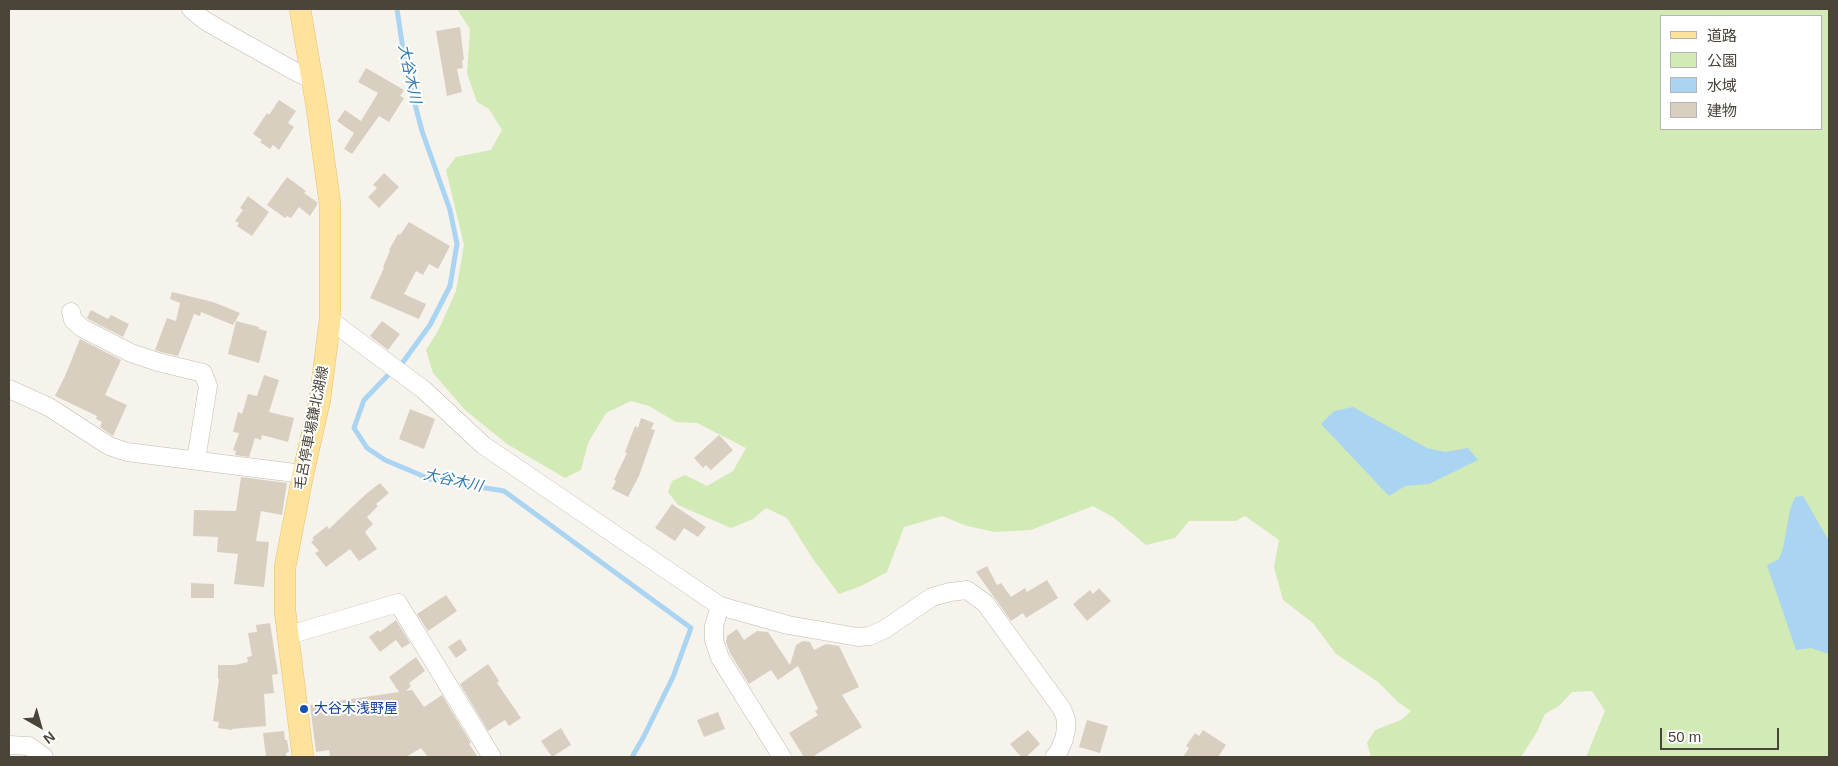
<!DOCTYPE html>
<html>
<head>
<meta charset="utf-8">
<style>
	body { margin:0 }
	#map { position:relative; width:1838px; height:766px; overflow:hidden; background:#f6f3ec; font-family:Arial,"Noto Sans JP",sans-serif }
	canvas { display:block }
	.frame { position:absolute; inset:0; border:10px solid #4b4439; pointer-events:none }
	.legend { position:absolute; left:1660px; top:15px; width:162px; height:115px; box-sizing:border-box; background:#fff; border:1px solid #b7b4b0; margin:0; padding:6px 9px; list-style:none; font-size:15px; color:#4b4439 }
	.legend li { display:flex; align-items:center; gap:10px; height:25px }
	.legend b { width:25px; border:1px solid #b7b4b0 }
	.north { position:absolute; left:15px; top:701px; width:50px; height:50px; -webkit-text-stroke:4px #fff; paint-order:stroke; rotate:142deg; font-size:14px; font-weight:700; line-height:20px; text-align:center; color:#4b4439 }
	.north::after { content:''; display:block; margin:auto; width:18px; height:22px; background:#4b4439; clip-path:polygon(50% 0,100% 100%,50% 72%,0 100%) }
	.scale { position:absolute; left:1660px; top:728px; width:119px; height:22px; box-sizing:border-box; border:2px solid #4b4439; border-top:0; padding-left:6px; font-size:15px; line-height:18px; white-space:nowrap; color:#4b4439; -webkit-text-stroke:4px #fff; paint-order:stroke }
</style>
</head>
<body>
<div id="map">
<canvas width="1838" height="766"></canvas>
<div class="frame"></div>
<ul class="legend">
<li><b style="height:6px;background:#ffe39c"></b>道路</li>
<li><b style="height:14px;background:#d2eab5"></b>公園</li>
<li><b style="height:14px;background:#a9d4f2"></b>水域</li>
<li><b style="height:14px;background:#d8cfc1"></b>建物</li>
</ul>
<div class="north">N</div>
<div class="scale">50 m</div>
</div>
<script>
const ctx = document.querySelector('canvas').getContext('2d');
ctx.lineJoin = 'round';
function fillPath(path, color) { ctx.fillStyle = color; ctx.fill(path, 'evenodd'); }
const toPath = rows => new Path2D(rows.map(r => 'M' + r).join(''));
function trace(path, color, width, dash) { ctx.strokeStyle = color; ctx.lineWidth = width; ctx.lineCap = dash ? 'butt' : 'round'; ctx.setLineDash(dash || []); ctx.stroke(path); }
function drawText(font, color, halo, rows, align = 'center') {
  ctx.font = font + ' Arial,"Noto Sans JP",sans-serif'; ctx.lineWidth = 4; ctx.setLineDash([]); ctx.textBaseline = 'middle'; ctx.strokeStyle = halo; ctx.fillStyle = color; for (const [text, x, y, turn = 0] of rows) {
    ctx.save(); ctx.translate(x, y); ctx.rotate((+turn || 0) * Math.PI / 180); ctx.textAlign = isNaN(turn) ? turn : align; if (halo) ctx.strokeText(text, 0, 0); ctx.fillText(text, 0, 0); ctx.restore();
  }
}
const green = toPath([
	[457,9,1829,9,1829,757,1586,757,1605,711,1592,691,1572,692,1559,706,1545,714,1537,732,1521,757,1371,757,1367,743,1375,730,1401,720,1411,711,1398,702,1378,682,1336,654,1313,623,1283,600,1274,567,1279,540,1245,516,1236,521,1189,521,1175,538,1146,545,1113,517,1093,506,1031,530,995,532,967,526,942,516,904,527,887,572,861,586,839,594,813,559,787,518,766,508,753,519,731,528,678,505,668,492,672,481,685,475,707,486,733,471,746,448,697,423,676,422,649,406,631,401,606,413,588,443,581,470,565,478,507,444,465,410,433,373,426,350,438,331,456,291,464,245,446,170,456,157,491,150,502,130,489,109,477,102,467,73,470,29],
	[1662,16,1822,16,1822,129,1662,129]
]);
const water = toPath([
	[1353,407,1427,448,1445,452,1468,448,1478,460,1429,484,1405,486,1389,496,1321,424,1334,411],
	[1803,496,1829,541,1829,654,1811,648,1796,650,1767,565,1779,559,1783,548,1790,510,1795,497]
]);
const stream = toPath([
	[397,9,406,70,422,131,450,210,457,244,450,286,430,325,403,362,398,366],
	[392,371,364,400,354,428,367,448,385,460,430,479,504,491,691,628,673,677,643,738,632,757]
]);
const building = toPath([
	[460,27,464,60,462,60,463,68,457,69,462,92,447,96,436,31],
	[366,68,404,90,400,96,404,98,389,122,379,116,352,154,344,149,354,133,337,121,345,110,361,121,378,93,358,82],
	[279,100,296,111,288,123,294,127,279,150,273,145,270,149,260,142,262,140,253,134,267,113,269,115],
	[384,173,399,187,379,208,368,197,377,188,373,185],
	[287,177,306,191,304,193,317,202,317,205,310,216,299,207,291,218,287,216,285,218,267,205],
	[248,196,269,212,252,236,237,226,239,223,235,221,243,210,240,208],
	[409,222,450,246,438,269,429,264,423,275,416,271,404,294,426,304,419,319,370,298,384,268,383,267,390,251,389,250,398,234,400,235],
	[172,292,213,302,240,313,233,325,201,312,200,316,194,314,178,356,161,352,155,350,167,318,176,321,180,303,170,299],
	[91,310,108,319,111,315,129,324,123,337,88,319,87,318],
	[236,321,259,327,259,329,267,331,259,363,228,354],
	[382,321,400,334,388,350,370,336],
	[80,339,121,360,105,395,127,405,113,436,100,427,102,422,96,419,97,416,55,396,65,376],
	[264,375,279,380,269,412,294,418,288,442,262,435,261,440,255,438,249,457,235,455,236,451,233,450,239,433,233,432,238,412,242,414,248,394,257,396],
	[410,409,435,419,424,449,399,439],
	[641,418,654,423,651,429,655,430,639,476,628,497,612,489,616,481,614,480,627,453,625,452,635,426,638,428],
	[719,435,733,450,711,470,706,465,703,468,694,458],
	[241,477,287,483,282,515,261,511,256,541,269,542,264,587,234,584,238,554,217,552,218,537,193,536,194,510,236,511],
	[380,483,389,493,376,504,378,506,367,517,373,524,365,532,377,549,359,561,350,549,326,567,315,553,319,551,311,542,314,540,312,538,327,526,329,529,366,494],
	[672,504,706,527,698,537,684,528,675,541,655,528],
	[987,566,997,585,1001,583,1011,597,1025,588,1027,592,1047,580,1058,598,1026,618,1023,613,1011,621,976,572],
	[191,583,214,584,214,598,191,598],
	[1099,588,1111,601,1087,621,1073,604,1090,590,1093,594],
	[446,595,457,611,428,631,417,614],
	[396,620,410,643,402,648,396,640,380,652,369,637,378,630,380,632],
	[270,623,278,674,272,675,274,693,264,694,266,726,232,729,232,730,218,728,219,722,213,721,219,679,218,679,218,665,235,665,248,662,247,657,252,656,248,633,257,632,256,625],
	[737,629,744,640,757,631,768,632,790,665,796,645,803,641,810,642,814,650,826,644,839,646,859,687,842,695,862,727,812,757,804,757,789,733,818,715,815,711,818,709,798,666,778,680,771,670,749,684,730,653,726,642,727,636],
	[460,639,467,650,456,658,448,647],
	[416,657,425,671,409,683,411,686,406,691,412,690,424,707,442,695,471,743,469,744,478,757,428,757,421,748,406,757,330,757,329,750,316,752,310,705,399,692,389,677],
	[488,664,499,681,497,683,521,718,509,726,505,720,488,731,460,684],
	[718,712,725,729,704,737,697,720],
	[1087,720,1108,726,1100,753,1079,747],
	[561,728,571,745,552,757,541,741],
	[1028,730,1040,744,1026,757,1021,757,1010,744],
	[1203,730,1226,745,1218,757,1183,757,1189,748,1186,746,1195,733,1199,736],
	[284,731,285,740,287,740,289,752,286,753,286,757,266,757,263,733]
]);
const minor = toPath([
	[191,9,204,20,221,30,298,73,312,79],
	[71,312,73,320,82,328,131,353,158,362,203,373,208,386,196,460],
	[330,320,424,390,483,445,720,606,788,625,858,637,870,636,885,629,932,597,950,592,967,590,985,603,1062,709,1066,719,1066,729,1064,739,1058,753,1054,757],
	[9,389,49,407,109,446,127,452,303,474],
	[720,606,714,626,714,640,720,658,782,757],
	[289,635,398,603,492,757],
	[9,745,29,746,44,757]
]);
const major = toPath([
	[300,9,317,108,330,204,330,320,320,399,303,474,285,567,285,611,303,757]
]);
const markers = [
	[304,709,5,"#1a4fb4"]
];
const streetNames = [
	["毛呂停車場鎌北湖線",312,428,-79]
];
const transitNames = [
	["大谷木浅野屋",314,709]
];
const waterNames = [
	["大谷木川",409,74,78],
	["大谷木川",453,481,12]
];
fillPath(green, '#d2eab5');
fillPath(water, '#a9d4f2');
trace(stream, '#a9d4f2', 5);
fillPath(building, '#d8cfc1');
trace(minor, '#c2bbae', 19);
trace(major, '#e6c16a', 22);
trace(minor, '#fff', 18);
trace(major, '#ffe39c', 21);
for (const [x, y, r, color] of markers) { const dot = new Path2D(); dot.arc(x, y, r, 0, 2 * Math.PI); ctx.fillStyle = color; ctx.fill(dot); trace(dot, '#fff', 2); }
drawText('14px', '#4b4439', '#fff', streetNames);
drawText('14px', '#164399', '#fff', transitNames, 'left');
drawText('italic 15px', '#2e7ab2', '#fff', waterNames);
</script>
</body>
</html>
